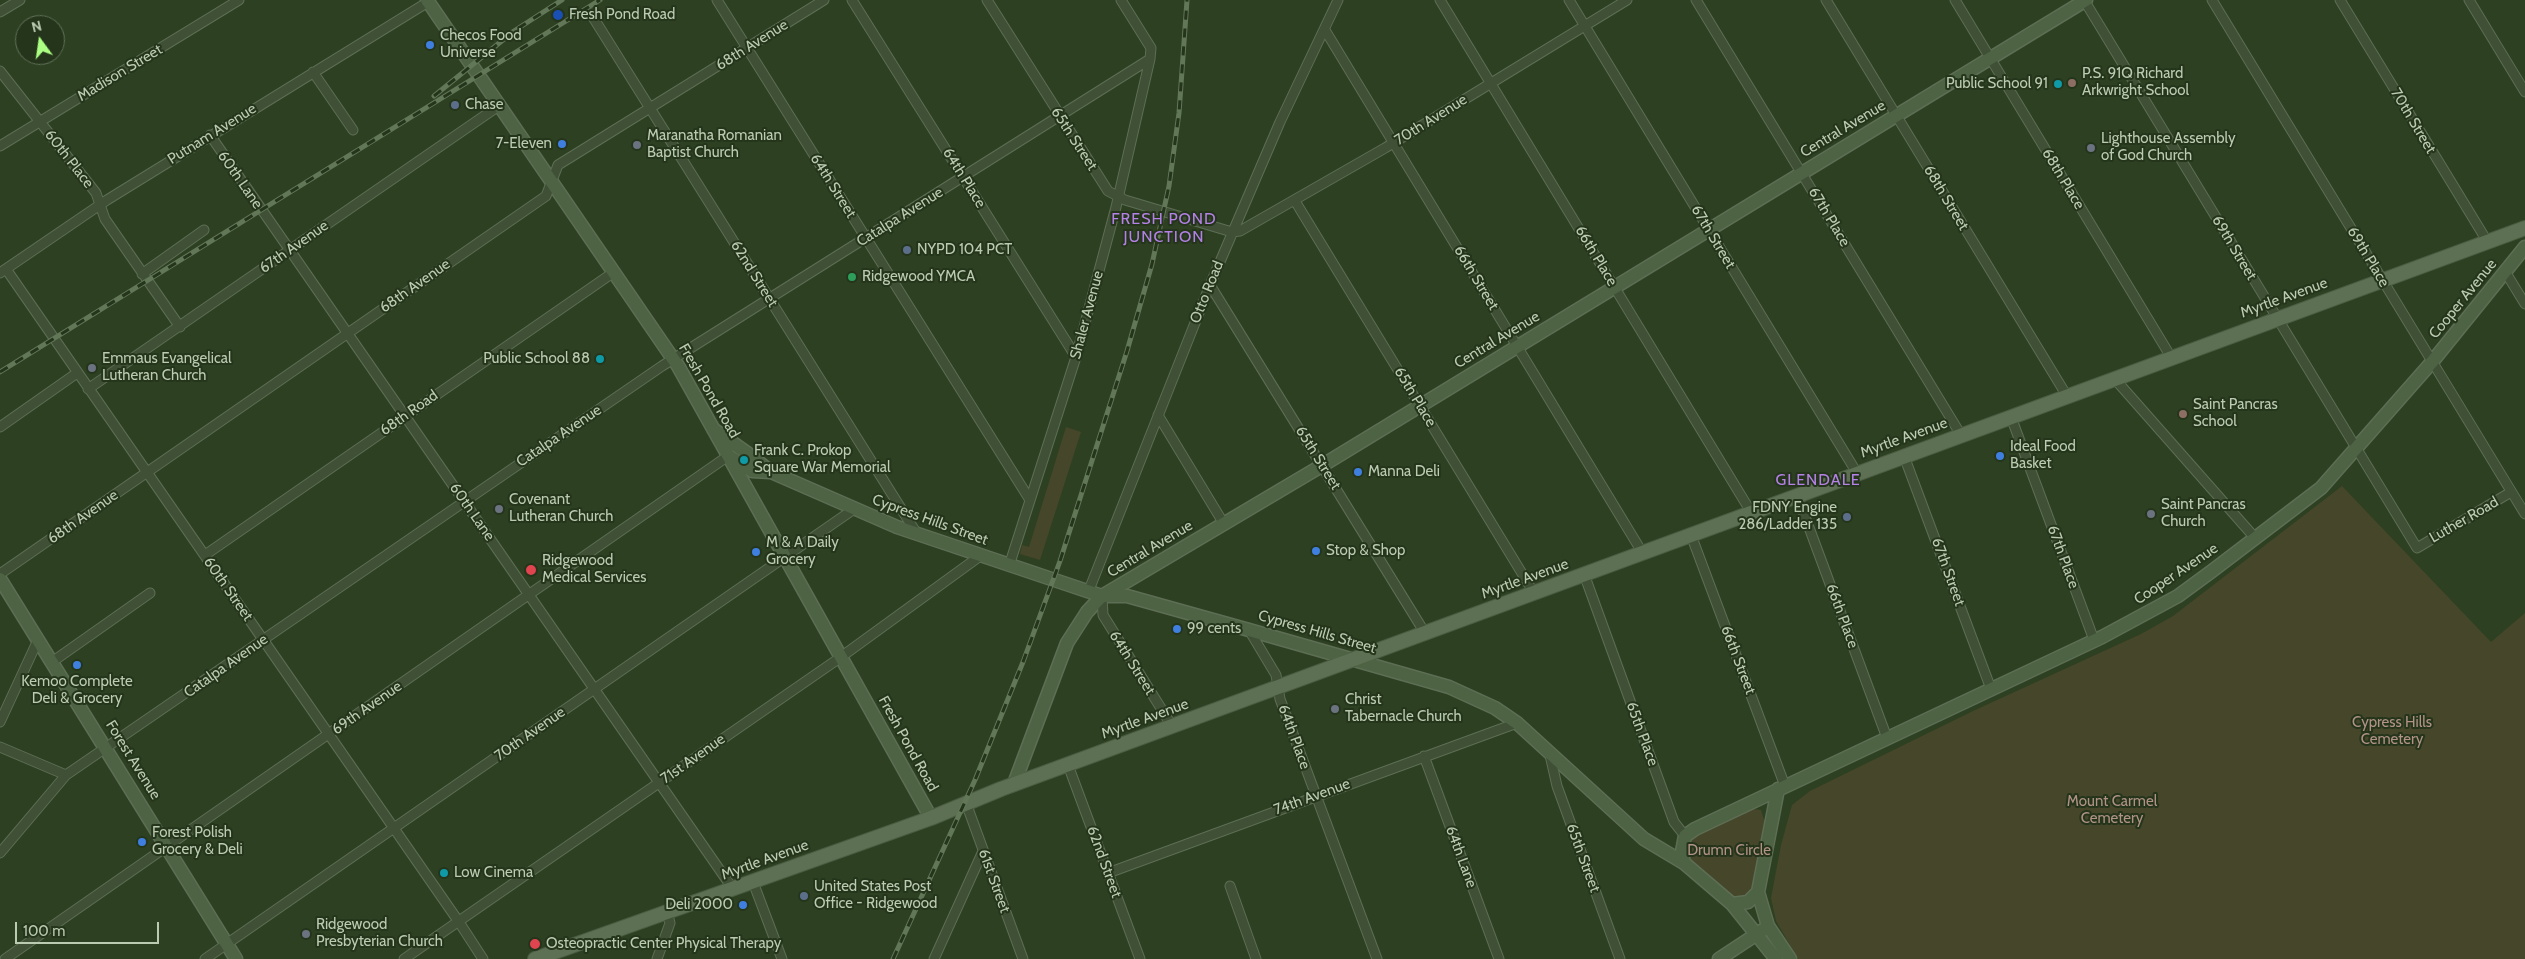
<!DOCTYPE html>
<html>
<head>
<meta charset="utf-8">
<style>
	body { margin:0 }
	#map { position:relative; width:2525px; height:959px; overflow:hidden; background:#2d4021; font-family:Cabin,sans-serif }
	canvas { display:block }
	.north { position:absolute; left:15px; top:15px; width:50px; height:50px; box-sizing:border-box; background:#24351b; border:1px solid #607157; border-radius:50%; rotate:346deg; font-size:14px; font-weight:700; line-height:20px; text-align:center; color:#bacbb2 }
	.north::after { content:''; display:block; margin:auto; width:18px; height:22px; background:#abff82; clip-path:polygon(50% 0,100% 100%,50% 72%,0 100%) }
	.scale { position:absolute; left:15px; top:922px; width:144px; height:22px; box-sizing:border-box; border:2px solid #bacbb2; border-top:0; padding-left:6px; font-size:15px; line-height:18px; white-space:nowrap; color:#bacbb2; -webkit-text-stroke:4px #24351b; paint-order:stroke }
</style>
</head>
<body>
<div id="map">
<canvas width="2525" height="959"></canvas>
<div class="north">N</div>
<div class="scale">100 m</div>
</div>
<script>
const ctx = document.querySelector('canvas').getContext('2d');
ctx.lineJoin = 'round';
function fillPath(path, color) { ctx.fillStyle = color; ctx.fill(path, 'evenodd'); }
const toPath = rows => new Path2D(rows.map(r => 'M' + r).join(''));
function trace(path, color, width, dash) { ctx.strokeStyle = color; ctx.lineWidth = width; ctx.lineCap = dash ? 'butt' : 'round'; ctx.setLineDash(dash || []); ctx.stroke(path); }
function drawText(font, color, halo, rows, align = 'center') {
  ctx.font = font + ' Cabin,sans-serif'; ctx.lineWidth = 4; ctx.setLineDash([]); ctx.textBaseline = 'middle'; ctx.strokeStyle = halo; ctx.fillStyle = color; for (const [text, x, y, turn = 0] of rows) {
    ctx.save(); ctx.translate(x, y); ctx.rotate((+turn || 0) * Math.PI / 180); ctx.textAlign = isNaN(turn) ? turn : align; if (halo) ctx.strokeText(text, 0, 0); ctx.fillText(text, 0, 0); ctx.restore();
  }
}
const green = toPath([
	[1066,427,1081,432,1040,560,1020,554,1022,545,1029,547],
	[2342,486,2491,642,2525,613,2525,959,1798,959,1776,921,1771,898,1781,845,1792,805,1810,791,1973,711,2141,634,2173,616],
	[1746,808,1761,810,1765,823,1753,888,1746,897,1739,899,1733,897,1687,857,1686,844,1693,836]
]);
const street = toPath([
	[717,0,1030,500],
	[852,0,1076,357],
	[987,0,1108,191,1125,200,1232,232,1240,231,1385,148,1627,0],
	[1440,0,1751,512],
	[1569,0,1857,473],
	[1696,0,1961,435],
	[1826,0,2067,396],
	[1955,0,2171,357],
	[2084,0,2417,548,2511,492],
	[2212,0,2525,514],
	[2340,0,2487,241],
	[2469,0,2525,92],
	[0,12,20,0],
	[591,14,917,534],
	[1325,30,1642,552],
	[0,71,96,193,105,219,180,327],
	[313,72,353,130],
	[210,135,733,889],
	[0,146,239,0],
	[1295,201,1534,593],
	[6,269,459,922,483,959],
	[0,273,107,200,428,2],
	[2506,273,2525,304],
	[142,274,204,230],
	[1210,285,1425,633],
	[2114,378,2256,539],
	[88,389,500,105],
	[1158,415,1224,524],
	[2011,417,2094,640],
	[0,427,77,373],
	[1904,456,1991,689],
	[1797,495,1887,738],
	[1691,535,1785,786],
	[205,555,614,272],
	[1009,566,1076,357,1116,207,1150,59,1151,48,1121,0],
	[0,574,546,196,558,165,824,0],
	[1584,574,1674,822,1685,836],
	[1089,590,1210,285,1280,122,1338,0],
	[1102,596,1103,615,1172,726],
	[1249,630,1276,675,1280,699,1377,959],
	[52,662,150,593],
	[0,722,38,640],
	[0,747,66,775],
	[1550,755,1557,786,1620,959],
	[1424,756,1499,959],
	[1068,765,1140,959],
	[966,803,1023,959],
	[0,853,66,775,662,366,1150,59],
	[1108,873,1517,723],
	[753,882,782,959],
	[1230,886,1256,959],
	[5,959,728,456],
	[205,959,854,509],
	[404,959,841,657,980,556],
	[657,959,670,923,667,912],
	[934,959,983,851]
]);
const secondary = toPath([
	[427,0,678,366,931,818],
	[713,429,747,453,771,472,897,527,1102,596,1127,596,1249,630,1449,687,1495,708,1517,723,1644,839,1684,863,1732,904,1776,959],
	[730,457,752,471,771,472],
	[0,579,236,959],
	[1014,784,1067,643,1087,612,1102,596,1323,465,2086,0],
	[1778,789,1758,892,1768,926,1790,959],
	[1684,863,1682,852,1685,836,1695,829,2102,637,2178,596,2212,571,2321,488,2432,362,2525,247],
	[1732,904,1748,902,1758,892],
	[1719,959,1763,930]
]);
const primary = toPath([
	[535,959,931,818,1001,789,2525,228]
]);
const rail = toPath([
	[434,96,514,31,562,0],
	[0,372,600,0],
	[893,959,975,780,1023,662,1060,561,1127,351,1152,264,1169,186,1179,113,1187,0]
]);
const markers = [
	[558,15,6,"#1a4fb4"],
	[430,45,5,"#3f7fe0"],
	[2072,83,5,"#8d6e63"],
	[2058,84,5,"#0f9aa8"],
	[455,105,5,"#5c6f8a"],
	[562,144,5,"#3f7fe0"],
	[637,145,5,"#6b7280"],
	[2091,148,5,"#6b7280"],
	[907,250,5,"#5c6f8a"],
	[852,277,5,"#2e9e5b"],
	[600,359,5,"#0f9aa8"],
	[92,368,5,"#6b7280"],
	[2183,414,5,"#8d6e63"],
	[2000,456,5,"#3f7fe0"],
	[744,460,5,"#0f9aa8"],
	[1358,472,5,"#3f7fe0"],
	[499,509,5,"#6b7280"],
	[2151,514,5,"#6b7280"],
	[1847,517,5,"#5c6f8a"],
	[1316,551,5,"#3f7fe0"],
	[756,552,5,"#3f7fe0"],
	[531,570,6,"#e0444e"],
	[1177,629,5,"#3f7fe0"],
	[77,665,5,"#3f7fe0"],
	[1335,709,5,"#6b7280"],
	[142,842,5,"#3f7fe0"],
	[444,873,5,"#0f9aa8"],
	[804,896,5,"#5c6f8a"],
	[743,905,5,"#3f7fe0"],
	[306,934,5,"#6b7280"],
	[535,944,6,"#e0444e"]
];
const poiNames = [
	["Fresh Pond Road",569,15],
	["Checos Food",440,36],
	["Universe",440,53],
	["P.S. 91Q Richard",2082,74],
	["Arkwright School",2082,91],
	["Public School 91",2048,84,"right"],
	["Chase",465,105],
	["Maranatha Romanian",647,136],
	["Baptist Church",647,153],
	["Lighthouse Assembly",2101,139],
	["of God Church",2101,156],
	["7-Eleven",552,144,"right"],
	["NYPD 104 PCT",917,250],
	["Ridgewood YMCA",862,277],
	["Emmaus Evangelical",102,359],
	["Lutheran Church",102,376],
	["Public School 88",590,359,"right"],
	["Saint Pancras",2193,405],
	["School",2193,422],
	["Ideal Food",2010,447],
	["Basket",2010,464],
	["Frank C. Prokop",754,451],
	["Square War Memorial",754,468],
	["Manna Deli",1368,472],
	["Covenant",509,500],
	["Lutheran Church",509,517],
	["Saint Pancras",2161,505],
	["Church",2161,522],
	["FDNY Engine",1837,508,"right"],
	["286/Ladder 135",1837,525,"right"],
	["M & A Daily",766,543],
	["Grocery",766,560],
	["Stop & Shop",1326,551],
	["Ridgewood",542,561],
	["Medical Services",542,578],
	["99 cents",1187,629],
	["Kemoo Complete",77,682,"center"],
	["Deli & Grocery",77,699,"center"],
	["Christ",1345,700],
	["Tabernacle Church",1345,717],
	["Forest Polish",152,833],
	["Grocery & Deli",152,850],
	["Low Cinema",454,873],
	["United States Post",814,887],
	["Office - Ridgewood",814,904],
	["Deli 2000",733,905,"right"],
	["Ridgewood",316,925],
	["Presbyterian Church",316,942],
	["Osteopractic Center Physical Therapy",546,944]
];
const streetNames = [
	["68th Avenue",752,45,-32],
	["Madison Street",120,73,-31],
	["70th Avenue",1431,120,-32],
	["70th Street",2413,121,59],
	["Central Avenue",1843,129,-31],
	["Putnam Avenue",212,134,-32],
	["65th Street",1074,139,57],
	["60th Place",69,159,52],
	["64th Place",964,178,58],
	["68th Place",2063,179,59],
	["60th Lane",240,180,55],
	["64th Street",833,186,58],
	["68th Street",1946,198,59],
	["Catalpa Avenue",900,217,-32],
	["67th Place",1829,217,59],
	["67th Street",1713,237,59],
	["67th Avenue",294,247,-35],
	["69th Street",2234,248,59],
	["66th Place",1596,256,59],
	["69th Place",2368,257,59],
	["62nd Street",754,274,58],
	["66th Street",1476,278,59],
	["68th Avenue",415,286,-35],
	["Otto Road",1207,292,-68],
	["Myrtle Avenue",2284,298,-20],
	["Cooper Avenue",2463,299,-51],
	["Shaler Avenue",1087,315,-75],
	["Central Avenue",1497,340,-31],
	["Fresh Pond Road",709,391,60],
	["65th Place",1415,397,59],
	["68th Road",409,413,-35],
	["Catalpa Avenue",559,436,-34],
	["Myrtle Avenue",1904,438,-20],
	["65th Street",1318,458,58],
	["60th Lane",472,512,55],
	["68th Avenue",83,517,-35],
	["Cypress Hills Street",930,520,20],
	["Luther Road",2464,520,-30],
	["Central Avenue",1150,549,-31],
	["67th Place",2063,557,70],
	["67th Street",1948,572,70],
	["Cooper Avenue",2176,574,-34],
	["Myrtle Avenue",1525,579,-20],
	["60th Street",228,589,55],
	["66th Place",1842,616,70],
	["Cypress Hills Street",1317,632,16],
	["66th Street",1738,660,69],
	["64th Street",1132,663,58],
	["Catalpa Avenue",226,666,-35],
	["69th Avenue",367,708,-35],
	["Myrtle Avenue",1145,719,-20],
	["70th Avenue",530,734,-35],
	["65th Place",1642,734,70],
	["64th Place",1294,737,70],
	["Fresh Pond Road",908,744,61],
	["71st Avenue",693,759,-35],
	["Forest Avenue",133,760,58],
	["74th Avenue",1312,797,-20],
	["64th Lane",1461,857,70],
	["65th Street",1583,858,70],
	["Myrtle Avenue",765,860,-20],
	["62nd Street",1104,862,70],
	["61st Street",994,881,70]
];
const parkNames = [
	["Cypress Hills",2392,723],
	["Cemetery",2392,740],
	["Mount Carmel",2112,802],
	["Cemetery",2112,819],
	["Drumn Circle",1729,851]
];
const neighbourhoodNames = [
	["FRESH POND",1164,219],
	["JUNCTION",1164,237],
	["GLENDALE",1818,480]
];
fillPath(green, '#46462a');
trace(street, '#5d6e54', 11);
trace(secondary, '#5d6e54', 15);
trace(primary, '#4b5c42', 16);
trace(street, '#3f5036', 9);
trace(secondary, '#4d6343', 12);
trace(primary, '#5e7053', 14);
trace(rail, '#627757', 5);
trace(rail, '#24351b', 3, [9]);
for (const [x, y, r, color] of markers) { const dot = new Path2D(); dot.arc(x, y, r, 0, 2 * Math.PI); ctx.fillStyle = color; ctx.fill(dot); trace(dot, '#24351b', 2); }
drawText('15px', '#bacbb2', '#24351b', poiNames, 'left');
drawText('15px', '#bacbb2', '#24351b', streetNames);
drawText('15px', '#b19285', '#24351b', parkNames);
ctx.letterSpacing = '1px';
drawText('16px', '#b482e7', '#24351b', neighbourhoodNames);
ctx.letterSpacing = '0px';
</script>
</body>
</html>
